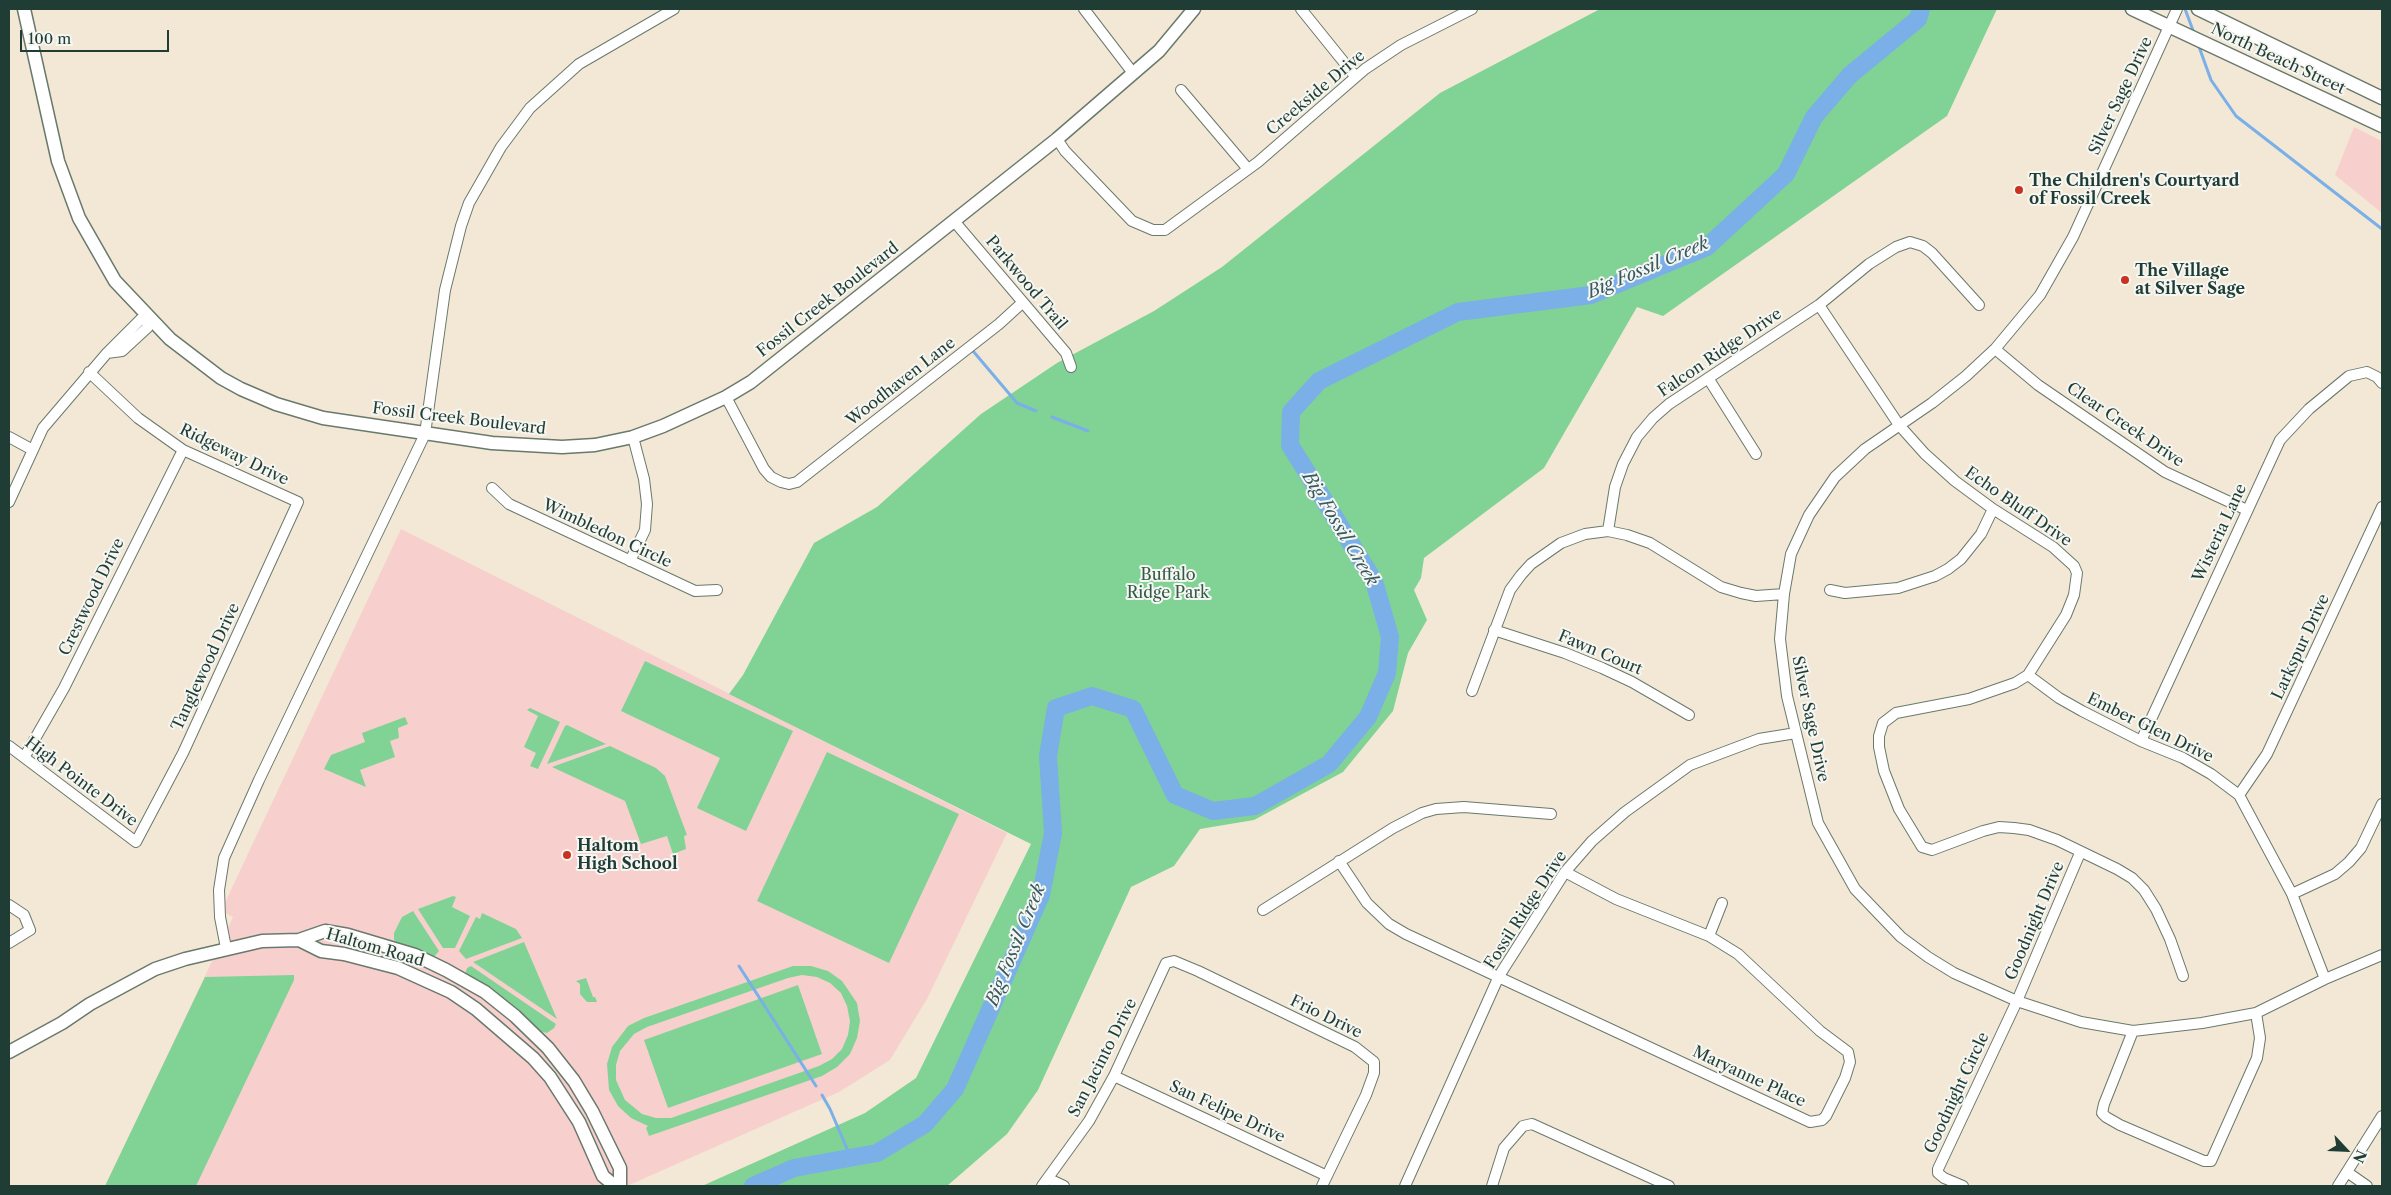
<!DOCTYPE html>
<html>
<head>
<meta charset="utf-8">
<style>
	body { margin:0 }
	#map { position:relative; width:2391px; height:1195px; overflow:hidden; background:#f3e8d5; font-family:"Libre Caslon Text",serif }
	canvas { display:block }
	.frame { position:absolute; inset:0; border:10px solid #1f3d34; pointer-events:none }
	.north { position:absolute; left:2321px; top:1125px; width:50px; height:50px; -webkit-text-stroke:4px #f6f6f2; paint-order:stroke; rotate:115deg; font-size:14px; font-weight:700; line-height:20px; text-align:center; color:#1f3d34 }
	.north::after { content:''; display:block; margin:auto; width:18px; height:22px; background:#1f3d34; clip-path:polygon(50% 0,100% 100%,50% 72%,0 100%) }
	.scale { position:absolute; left:20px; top:30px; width:149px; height:22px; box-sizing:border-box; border:2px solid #1f3d34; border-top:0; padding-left:6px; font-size:15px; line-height:18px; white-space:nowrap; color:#1f3d34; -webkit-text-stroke:4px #f6f6f2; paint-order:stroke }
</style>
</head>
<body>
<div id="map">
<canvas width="2391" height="1195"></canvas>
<div class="frame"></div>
<div class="north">N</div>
<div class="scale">100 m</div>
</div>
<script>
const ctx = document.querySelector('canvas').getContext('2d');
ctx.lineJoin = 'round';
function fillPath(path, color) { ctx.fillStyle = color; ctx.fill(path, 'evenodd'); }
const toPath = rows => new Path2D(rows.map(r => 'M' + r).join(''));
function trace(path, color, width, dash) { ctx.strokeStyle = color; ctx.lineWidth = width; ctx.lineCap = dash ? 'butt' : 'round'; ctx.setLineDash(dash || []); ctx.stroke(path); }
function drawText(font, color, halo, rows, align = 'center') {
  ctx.font = font + ' "Libre Caslon Text",serif'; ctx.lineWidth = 4; ctx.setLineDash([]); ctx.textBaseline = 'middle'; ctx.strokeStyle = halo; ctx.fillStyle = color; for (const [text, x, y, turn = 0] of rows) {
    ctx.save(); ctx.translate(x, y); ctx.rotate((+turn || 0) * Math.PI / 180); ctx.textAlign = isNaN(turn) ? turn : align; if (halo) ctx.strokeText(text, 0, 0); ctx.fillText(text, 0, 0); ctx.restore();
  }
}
const built = toPath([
	[2354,127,2382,141,2382,213,2335,175],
	[401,529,1007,833,927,999,890,1060,839,1092,627,1186,105,1186,233,917,221,911]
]);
const green = toPath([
	[1600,9,1997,9,1947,116,1663,316,1637,307,1544,468,1424,558,1421,578,1414,590,1427,620,1408,653,1393,711,1343,772,1254,820,1200,829,1174,866,1131,887,1038,1090,1007,1134,947,1186,702,1186,865,1113,916,1078,1031,844,729,694,743,675,814,543,877,507,981,414,1057,363,1154,311,1222,267,1440,93],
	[645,661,793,731,746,831,697,808,720,758,621,711],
	[530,708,560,722,538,769,530,766,536,753,524,747,538,716,527,710],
	[405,717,408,724,398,728,399,738,390,741,395,757,360,770,366,787,324,769,331,755,365,742,362,733],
	[567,725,606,744,547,764,565,726],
	[610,746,656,768,665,776,687,835,684,836,686,849,673,854,667,836,641,844,625,801,552,767],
	[827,752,959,814,889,963,757,901],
	[453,896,456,897,452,907,470,916,455,948,443,948,418,909],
	[413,911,439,951,433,958,399,944,394,940,394,933,402,917],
	[482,913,516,929,522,938,466,959,459,951,476,917,480,919],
	[524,942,557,1019,473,962],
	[471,966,556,1024,554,1028,547,1033,539,1031,465,974,467,968],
	[793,966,811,966,828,971,842,981,857,1003,860,1021,857,1038,850,1054,837,1067,822,1076,649,1136,646,1128,648,1126,631,1118,618,1106,609,1090,607,1064,612,1047,628,1026,644,1018],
	[802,975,817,977,830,983,841,993,847,1006,850,1021,848,1035,842,1049,832,1059,819,1066,671,1118,656,1118,642,1114,625,1100,616,1080,616,1065,620,1051,634,1034,647,1027,788,978],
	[294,975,294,980,196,1186,105,1186,205,977],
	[586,978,593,997,595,997,597,1002,587,1002,580,994,580,984,576,981],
	[798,985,822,1054,668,1108,644,1040]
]);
const stream = toPath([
	[2185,9,2194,33],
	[2198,44,2211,80,2236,116,2382,229],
	[973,351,1017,403,1036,411],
	[1052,417,1088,431],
	[739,966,816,1086],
	[822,1095,830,1109,851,1158]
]);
const river = toPath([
	[753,1186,794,1168,877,1153,925,1124,955,1089,1041,895,1053,833,1048,756,1056,708,1092,696,1133,709,1175,795,1213,811,1255,806,1329,764,1368,717,1387,673,1390,637,1374,581,1290,445,1291,412,1319,381,1458,312,1591,295,1707,247,1786,174,1814,117,1850,75,1918,19,1921,9]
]);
const minor = toPath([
	[1084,9,1133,73],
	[1301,9,1355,76],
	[2177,9,2073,237,2040,295,1995,349,1966,376,1932,403,1865,449,1835,477,1809,515,1791,554,1784,594,1780,639,1787,696,1818,823,1855,889,1901,937,1928,957,1954,973,2017,1001,2081,1022,2133,1031,2202,1023,2256,1013,2325,979,2382,955],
	[1181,90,1248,169],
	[1057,139,1065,151,1132,221,1153,230,1165,230,1258,162,1365,69,1401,45,1472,9],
	[954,221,1066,353,1071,367],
	[1819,305,1899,425,1925,454,1955,481,1993,509,2053,547,2074,566,2077,573,2074,595,2066,615,2028,675,2015,683,1969,699,1896,713,1883,723,1879,736,1879,747,1884,771,1899,809,1922,847,1932,850,1983,831,1999,827,2014,828,2029,830,2057,840,2117,869,2132,878,2144,890,2156,909,2170,939,2183,976],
	[1995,349,2038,385,2165,472,2247,510],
	[107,353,122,351,148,327,148,322,150,319],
	[1708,378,1756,454],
	[726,397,764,469,771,477,781,482,789,484,797,482,999,324,1022,303],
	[9,437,31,449],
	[492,488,509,504,695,591,717,590],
	[9,502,43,428,107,353,141,319,148,322],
	[1608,531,1615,487,1623,464,1637,437,1653,418,1669,404,1819,305,1869,264,1896,247,1910,242,1923,246,1932,253,1979,305],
	[630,561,645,530,647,504,644,479,633,437],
	[1830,590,1845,593,1898,588,1935,576,1948,569,1961,559,1981,534,1993,509],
	[1494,630,1565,653,1602,668,1632,682,1689,715],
	[2028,675,2059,698,2082,711,2141,741,2183,758,2211,774,2239,795,2292,894,2325,979],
	[1472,691,1510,590,1521,575,1531,564,1561,543,1585,534,1608,531,1627,535,1650,543,1721,587,1741,593,1756,596,1784,594],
	[2141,741,2280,440,2309,409,2349,376,2367,372,2377,377,2382,383],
	[9,746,136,842,183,753,298,502,183,450,138,418,89,372],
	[25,756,64,688,183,450],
	[2239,795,2267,754,2382,507],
	[1339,861,1367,903,1389,924,1406,934,1810,1122,1822,1120,1826,1116,1845,1078,1850,1062,1848,1052,1820,1031,1738,954,1709,936,1616,899,1565,872],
	[2292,894,2335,874,2349,862,2361,848,2382,804],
	[9,905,24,915,30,930,9,943],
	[1263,910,1393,828,1422,813,1436,809,1464,807,1551,814],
	[1709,936,1722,903],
	[226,948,220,917,219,890,224,858,259,780,425,434,445,290,461,226,469,203,501,147,530,108,579,64,674,9],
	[2133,1031,2104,1104,2102,1113,2106,1117,2120,1125,2204,1161,2211,1161,2257,1058,2260,1038,2256,1013],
	[1114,1076,1327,1176],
	[2347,1172,2367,1186],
	[1049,1179,1064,1186],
	[1042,1186,1089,1121,1114,1076,1166,963,1174,961,1198,971,1355,1047,1374,1062,1374,1073,1366,1095,1322,1186],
	[1405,1186,1499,976,1565,872,1592,841,1625,812,1690,765,1759,739,1796,733],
	[1492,1186,1504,1148,1523,1126,1532,1124,1669,1186],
	[1963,1186,1944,1178,1938,1173,1938,1169,2017,1001,2080,853],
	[2338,1186,2382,1116]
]);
const major = toPath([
	[24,9,58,161,79,218,115,281,170,339,221,378,241,389,276,404,323,418,492,443,562,447,595,445,633,437,663,426,726,397,751,382,1057,139,1159,51,1194,9],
	[2132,9,2382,126],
	[2198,9,2382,98],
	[299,940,321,951,344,954,398,968,451,992,476,1009,533,1058,550,1077,579,1122,603,1176,615,1186],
	[9,1052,62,1023,90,1004,155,969,185,959,262,941,299,940,325,931,348,935,415,955,446,970,485,992,515,1016,548,1048,574,1081,592,1111,620,1168,620,1186]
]);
const markers = [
	[2019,190,5,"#c8321e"],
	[2125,280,5,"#c8321e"],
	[567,855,5,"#c8321e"]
];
const streetNames = [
	["North Beach Street",2278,59,25],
	["Creekside Drive",1316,93,-40],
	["Silver Sage Drive",2121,96,-65],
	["Parkwood Trail",1026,283,50],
	["Fossil Creek Boulevard",828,300,-38],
	["Falcon Ridge Drive",1720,353,-34],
	["Woodhaven Lane",901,382,-38],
	["Fossil Creek Boulevard",459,419,7],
	["Clear Creek Drive",2125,425,34],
	["Ridgeway Drive",234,455,26],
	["Echo Bluff Drive",2018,507,35],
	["Wisteria Lane",2220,533,-65],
	["Wimbledon Circle",607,534,25],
	["Crestwood Drive",92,597,-64],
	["Larkspur Drive",2301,647,-65],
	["Fawn Court",1600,653,23],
	["Tanglewood Drive",206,667,-65],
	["Silver Sage Drive",1810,719,78],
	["Ember Glen Drive",2150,728,26],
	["High Pointe Drive",81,782,37],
	["Fossil Ridge Drive",1526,910,-57],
	["Goodnight Drive",2035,921,-67],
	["Haltom Road",375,948,16],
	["Frio Drive",1326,1017,26],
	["San Jacinto Drive",1103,1058,-63],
	["Maryanne Place",1749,1077,25],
	["Goodnight Circle",1957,1093,-65],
	["San Felipe Drive",1227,1112,25]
];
const poiNames = [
	["The Children's Courtyard",2029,181],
	["of Fossil Creek",2029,199],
	["The Village",2135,271],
	["at Silver Sage",2135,289],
	["Haltom",577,846],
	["High School",577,864]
];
const parkNames = [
	["Buffalo",1168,575],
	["Ridge Park",1168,593]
];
const waterNames = [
	["Big Fossil Creek",1648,268,-23],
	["Big Fossil Creek",1340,529,59],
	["Big Fossil Creek",1016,945,-68]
];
fillPath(built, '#f7d0ce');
fillPath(green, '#80d395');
trace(stream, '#7aafe8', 3);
trace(river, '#7aafe8', 18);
trace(minor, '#69796c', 12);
trace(major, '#69796c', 15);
trace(minor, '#fff', 10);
trace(major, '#fff', 12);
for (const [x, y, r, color] of markers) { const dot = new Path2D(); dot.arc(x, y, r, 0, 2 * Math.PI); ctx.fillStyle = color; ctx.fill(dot); trace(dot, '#f6f6f2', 2); }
drawText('16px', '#1f3d34', '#f6f6f2', streetNames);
drawText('bold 16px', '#1f3d34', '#f6f6f2', poiNames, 'left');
drawText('16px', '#325b47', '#f6f6f2', parkNames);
drawText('italic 18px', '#365a61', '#f6f6f2', waterNames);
</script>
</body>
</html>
